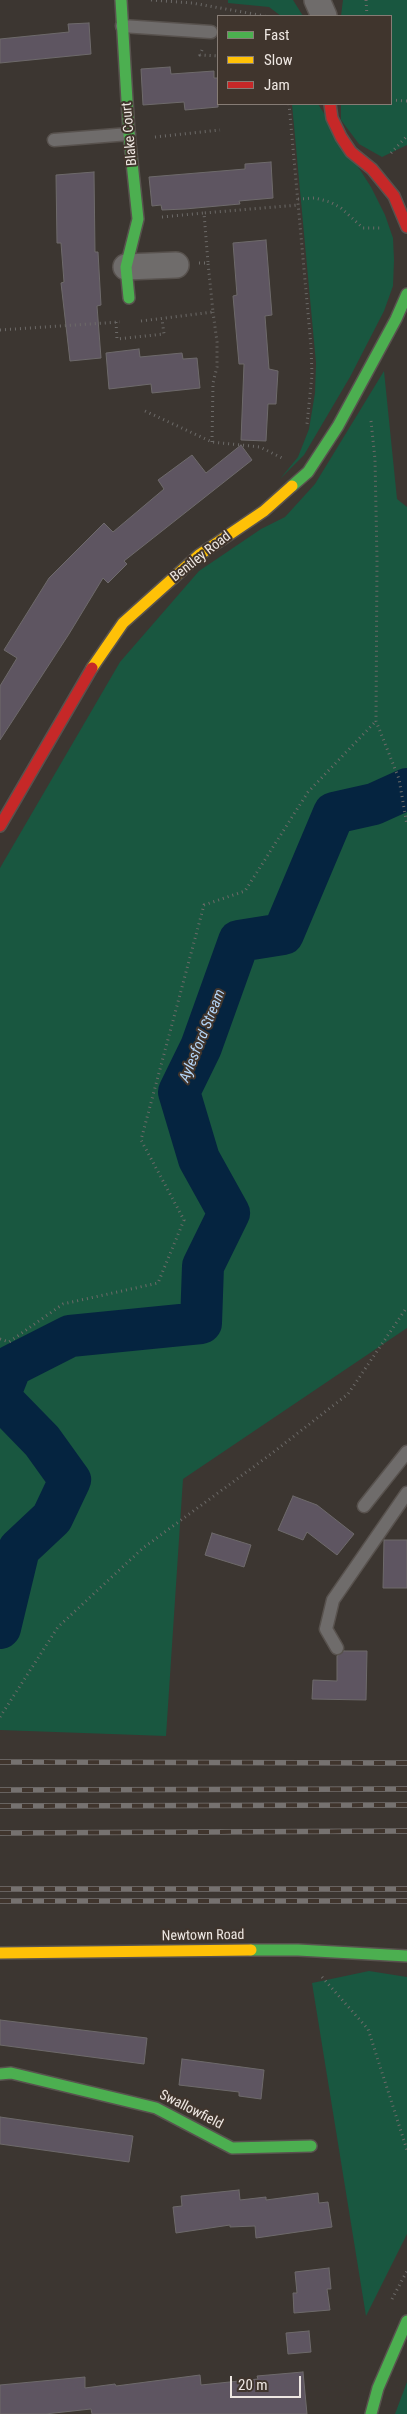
<!DOCTYPE html>
<html>
<head>
<meta charset="utf-8">
<style>
	body { margin:0 }
	#map { position:relative; width:407px; height:2414px; overflow:hidden; background:#3c3631; font-family:"Roboto Condensed",sans-serif }
	canvas { display:block }
	.legend { position:absolute; left:217px; top:15px; width:175px; height:90px; box-sizing:border-box; background:#40352d; border:1px solid #867c75; margin:0; padding:6px 9px; list-style:none; font-size:15px; color:#eee7e2 }
	.legend li { display:flex; align-items:center; gap:10px; height:25px }
	.legend b { width:25px; border:1px solid #867c75 }
	.scale { position:absolute; left:230px; top:2376px; width:71px; height:22px; box-sizing:border-box; border:2px solid #eee7e2; border-top:0; padding-left:6px; font-size:15px; line-height:18px; white-space:nowrap; color:#eee7e2; -webkit-text-stroke:4px #40352d; paint-order:stroke }
</style>
</head>
<body>
<div id="map">
<canvas width="407" height="2414"></canvas>
<ul class="legend">
<li><b style="height:6px;background:#4caf50"></b>Fast</li>
<li><b style="height:6px;background:#ffc107"></b>Slow</li>
<li><b style="height:6px;background:#c62828"></b>Jam</li>
</ul>
<div class="scale">20 m</div>
</div>
<script>
const ctx = document.querySelector('canvas').getContext('2d');
ctx.lineJoin = 'round';
function fillPath(path, color) { ctx.fillStyle = color; ctx.fill(path, 'evenodd'); }
const toPath = rows => new Path2D(rows.map(r => 'M' + r).join(''));
function trace(path, color, width, dash) { ctx.strokeStyle = color; ctx.lineWidth = width; ctx.lineCap = dash ? 'butt' : 'round'; ctx.setLineDash(dash || []); ctx.stroke(path); }
function drawText(font, color, halo, rows, align = 'center') {
  ctx.font = font + ' "Roboto Condensed",sans-serif'; ctx.lineWidth = 4; ctx.setLineDash([]); ctx.textBaseline = 'middle'; ctx.strokeStyle = halo; ctx.fillStyle = color; for (const [text, x, y, turn = 0] of rows) {
    ctx.save(); ctx.translate(x, y); ctx.rotate((+turn || 0) * Math.PI / 180); ctx.textAlign = isNaN(turn) ? turn : align; if (halo) ctx.strokeText(text, 0, 0); ctx.fillText(text, 0, 0); ctx.restore();
  }
}
const green = toPath([
	[228,0,293,0,303,16,281,16,269,7,228,3],
	[343,0,407,0,407,145,382,157,359,144,341,120,341,104,391,104,391,16,341,16],
	[292,104,318,104,371,187,385,215,393,238,394,260,393,286,384,311,350,377,304,455,280,479,298,457,309,429,315,393,316,363],
	[384,371,397,499,407,507,407,1328,183,1479,166,1736,0,1730,0,868,120,662,199,571,261,529,285,517,315,484],
	[369,1971,407,1977,407,2234,366,2316,312,1983],
	[407,2382,407,2414,395,2414]
]);
const river = toPath([
	[0,1394,11,1366,70,1336,201,1323,203,1266,229,1213,199,1159,179,1092,201,1047,239,941,283,934,334,813,374,804,407,789],
	[0,1398,42,1441,70,1480,52,1518,19,1549,0,1628]
]);
const building = toPath([
	[89,23,91,54,0,63,0,39,69,32,68,24,89,23],
	[170,67,171,74,214,71,214,78,218,78,218,107,185,110,184,102,143,105,141,69,170,67],
	[271,162,273,198,239,201,240,204,185,209,162,210,161,205,152,206,149,177,245,169,245,164,271,162],
	[94,172,95,252,98,252,101,305,97,306,101,358,70,361,61,283,64,282,61,243,57,243,56,175,94,172],
	[266,240,272,315,265,316,269,369,278,371,276,404,268,404,266,441,241,440,244,364,239,364,233,296,237,295,233,243,266,240],
	[139,349,140,357,182,353,183,359,197,358,200,388,152,393,151,384,109,389,106,353,139,349],
	[241,445,252,460,124,561,127,564,108,583,103,578,69,634,0,740,0,686,17,658,4,650,49,578,104,523,113,532,164,489,158,480,192,455,206,473,241,445],
	[293,1496,317,1505,354,1534,337,1555,307,1532,303,1540,278,1530,293,1496],
	[212,1533,251,1545,244,1567,205,1555,212,1533],
	[384,1540,407,1540,407,1588,383,1588,384,1540],
	[344,1651,367,1651,366,1700,312,1699,313,1680,337,1681,337,1656,344,1651],
	[0,2020,147,2038,144,2064,0,2045,0,2020],
	[182,2059,264,2070,261,2099,239,2096,239,2092,179,2085,182,2059],
	[0,2117,133,2136,129,2162,0,2144,0,2117],
	[239,2190,240,2200,266,2197,266,2200,318,2193,319,2203,328,2202,332,2227,256,2238,255,2226,230,2227,230,2225,176,2233,173,2207,182,2206,181,2196,239,2190],
	[329,2268,331,2289,327,2289,330,2310,294,2313,293,2293,297,2293,295,2272,329,2268],
	[309,2331,311,2352,288,2354,286,2333,309,2331],
	[303,2372,307,2414,92,2414,91,2409,45,2414,0,2414,0,2385,85,2377,85,2388,115,2384,116,2386,200,2375,201,2385,258,2379,257,2376,303,2372]
]);
const path = toPath([
	[151,0,192,3,265,16],
	[366,0,367,16],
	[202,50,200,55,218,56],
	[391,100,407,101],
	[289,104,311,346,312,375,307,424],
	[155,137,220,130],
	[391,153,407,136],
	[298,199,315,198,330,202,341,208,363,228,381,228],
	[162,217,204,213],
	[199,263,208,263,204,213,298,205],
	[141,321,213,312,208,263],
	[116,322,117,339,164,334,162,319],
	[0,330,120,322],
	[145,411,212,442,260,447,284,459],
	[371,421,375,459,377,560,376,721,399,779,407,825],
	[212,442,213,383,217,367,217,342,213,312],
	[0,1339,9,1342,63,1304,158,1283,184,1220,141,1140,204,905,245,891,308,792,376,721],
	[0,1717,58,1627,143,1548,271,1454,348,1394,407,1307],
	[322,1977,368,2029,407,2150],
	[392,2299,407,2271]
]);
const lane = toPath([
	[122,26,211,32],
	[54,140,129,134],
	[364,1506,407,1452],
	[337,1648,326,1629,333,1600,407,1493]
]);
const street = toPath([
	[317,0,324,16],
	[126,267,176,265]
]);
const fast = toPath([
	[121,0,129,134,138,219,126,267,129,298],
	[292,486,308,472,338,426,396,319,407,294],
	[251,1950,298,1950,407,1956],
	[0,2074,11,2073,156,2108,232,2148,311,2146],
	[371,2414,378,2388,407,2321]
]);
const slow = toPath([
	[92,668,123,623,199,555,264,511,292,486],
	[0,1953,251,1950]
]);
const jam = toPath([
	[330,104,332,118,341,137,351,152,372,169,394,196,407,227],
	[0,826,92,668]
]);
const rail = toPath([
	[0,1762,407,1763],
	[0,1790,407,1789],
	[0,1806,407,1805],
	[0,1833,407,1831],
	[0,1889,407,1889],
	[0,1901,407,1901]
]);
const streetNames = [
	["Blake Court",130,134,-95],
	["Bentley Road",201,557,-38],
	["Newtown Road",203,1936,-1],
	["Swallowfield",191,2110,27]
];
const waterNames = [
	["Aylesford Stream",203,1036,-68]
];
fillPath(green, '#195740');
trace(river, '#052440', 42);
fillPath(building, '#5e5561');
trace(building, '#6e6a6b', 1);
trace(lane, '#58524e', 15);
trace(street, '#58524e', 28);
trace(fast, '#58524e', 14);
trace(slow, '#58524e', 14);
trace(jam, '#58524e', 14);
trace(path, '#6c6a68', 3, [1, 4]);
trace(lane, '#6f6c6b', 12);
trace(street, '#6f6c6b', 25);
trace(fast, '#4caf50', 11);
trace(slow, '#ffc107', 11);
trace(jam, '#c62828', 11);
trace(rail, '#767270', 5.5);
trace(rail, '#40352d', 4, [11]);
drawText('14px', '#eee7e2', '#40352d', streetNames);
drawText('italic 15px', '#b4d5f7', '#40352d', waterNames);
</script>
</body>
</html>
